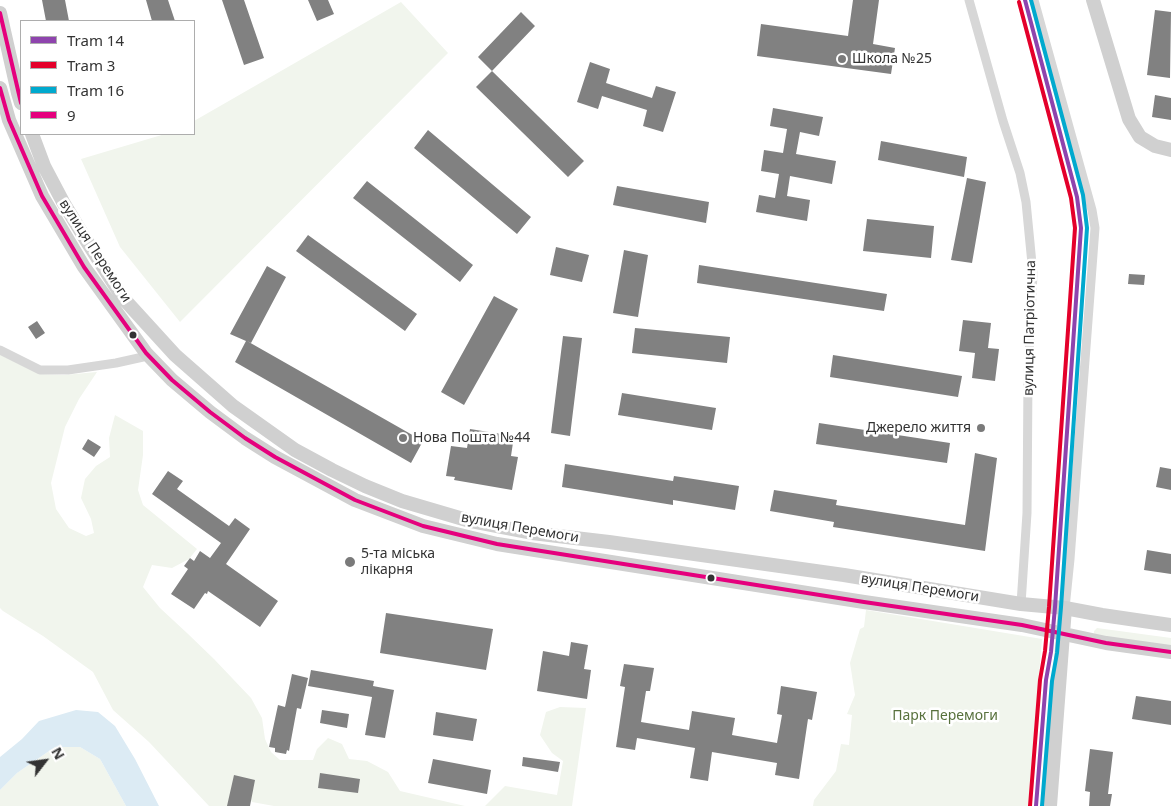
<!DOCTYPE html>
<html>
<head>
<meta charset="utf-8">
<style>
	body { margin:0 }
	#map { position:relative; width:1171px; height:806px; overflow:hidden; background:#fff; font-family:"Noto Sans",sans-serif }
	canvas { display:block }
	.legend { position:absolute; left:20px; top:20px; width:175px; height:115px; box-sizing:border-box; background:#fff; border:1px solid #adadad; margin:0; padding:6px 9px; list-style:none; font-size:15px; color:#333 }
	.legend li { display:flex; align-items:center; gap:10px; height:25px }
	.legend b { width:25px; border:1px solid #adadad }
	.north { position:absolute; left:20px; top:736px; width:50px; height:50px; -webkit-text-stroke:4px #fff; paint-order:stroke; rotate:60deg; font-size:14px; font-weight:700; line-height:20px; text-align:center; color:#333 }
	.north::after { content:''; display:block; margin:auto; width:18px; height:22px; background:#333; clip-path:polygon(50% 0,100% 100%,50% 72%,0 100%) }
</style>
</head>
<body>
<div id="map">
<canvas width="1171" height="806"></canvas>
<ul class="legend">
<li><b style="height:6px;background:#8e44ad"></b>Tram 14</li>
<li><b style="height:6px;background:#e4002b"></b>Tram 3</li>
<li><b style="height:6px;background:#00a9ce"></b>Tram 16</li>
<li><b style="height:6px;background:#e5007d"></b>9</li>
</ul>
<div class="north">N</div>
</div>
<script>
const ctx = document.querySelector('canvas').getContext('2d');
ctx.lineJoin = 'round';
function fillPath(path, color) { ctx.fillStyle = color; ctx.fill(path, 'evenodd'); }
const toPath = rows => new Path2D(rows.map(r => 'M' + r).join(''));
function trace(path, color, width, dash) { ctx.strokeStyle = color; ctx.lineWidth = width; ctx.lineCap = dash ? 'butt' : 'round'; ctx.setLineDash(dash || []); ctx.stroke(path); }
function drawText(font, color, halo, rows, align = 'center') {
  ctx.font = font + ' "Noto Sans",sans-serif'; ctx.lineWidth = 5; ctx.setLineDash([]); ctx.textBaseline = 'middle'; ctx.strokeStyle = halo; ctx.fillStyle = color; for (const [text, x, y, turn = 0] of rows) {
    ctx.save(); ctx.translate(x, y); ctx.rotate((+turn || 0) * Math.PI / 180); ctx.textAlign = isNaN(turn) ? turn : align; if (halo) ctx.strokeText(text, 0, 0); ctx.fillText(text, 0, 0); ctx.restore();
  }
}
const green = toPath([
	[401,2,448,53,180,322,120,247,81,159,165,134,194,134,194,121],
	[0,354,41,374,64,375,97,372,79,399,65,427,51,483,56,509,69,528,86,536,94,533,91,519,81,498,85,479,96,466,110,457,109,438,115,415,143,431,143,455,138,490,143,505,197,549,189,559,172,568,152,565,143,587,160,608,187,633,214,659,251,698,262,718,265,739,271,752,280,760,313,760,317,749,328,738,342,744,349,759,367,761,388,772,400,791,465,806,274,806,252,802,246,789,232,806,209,806,149,742,113,710,93,672,43,636,3,611,0,608],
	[866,610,1042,639,1028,806,813,806,814,800,836,771,841,744,849,745,852,715,847,714,855,695,850,663,860,629,864,627],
	[1097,628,1171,638,1171,646,1096,637,1094,633,1094,631],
	[560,707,586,708,572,806,485,806,505,786,557,795,563,761,552,753,540,735,546,712],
	[55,747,80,747,100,759,126,806,0,806,0,790,17,773]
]);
const water = toPath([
	[76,710,98,712,115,726,135,759,159,806,126,806,100,759,80,747,55,747,17,773,0,790,0,757,22,739,39,721]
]);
const building = toPath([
	[42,0,65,0,69,21,46,21],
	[146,0,168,0,175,21,152,21],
	[222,0,244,0,264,58,244,65],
	[308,0,328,0,334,14,317,21],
	[853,0,879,0,873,44,895,48,891,74,757,56,761,24,848,36],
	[1155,10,1171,12,1170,78,1147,75],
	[521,12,535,26,492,71,478,57],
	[590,62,610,69,606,83,652,98,656,86,676,92,663,132,643,126,647,110,602,96,598,109,577,102],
	[492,71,584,161,568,177,476,87],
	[1155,95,1171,98,1171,120,1152,117],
	[773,108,823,117,819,136,800,132,796,154,836,161,832,184,790,176,787,196,810,200,807,221,756,212,759,195,775,198,779,174,761,171,764,150,783,153,787,129,770,126],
	[428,130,531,217,517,234,414,148],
	[881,141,967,157,964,177,878,160],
	[967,178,986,182,972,263,951,260],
	[367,181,473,265,460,282,353,198],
	[617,186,709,202,706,223,613,205],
	[867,219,934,226,931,258,863,251],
	[308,235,417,314,405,331,296,251],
	[556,247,589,255,582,282,550,275],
	[624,250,648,255,638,317,613,313],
	[699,265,887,294,884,311,697,283],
	[267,266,286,277,251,343,247,341,423,441,411,463,235,362,246,341,230,334],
	[1129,274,1145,275,1144,285,1128,284],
	[494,296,518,309,464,405,441,392],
	[963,320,991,323,988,348,999,349,995,381,972,378,975,353,959,351],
	[37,321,45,333,36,339,28,327],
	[635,328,730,337,727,363,632,353],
	[563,336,582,338,570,436,551,433],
	[833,355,962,376,958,397,830,377],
	[622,393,716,408,712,430,618,415],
	[819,423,950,443,947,463,816,444],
	[470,429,514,436,511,456,518,457,512,490,454,480,455,477,446,476,451,446,467,448],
	[88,439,101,447,94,457,82,449],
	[975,453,997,458,985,551,833,527,834,522,770,511,774,490,837,500,836,505,965,525],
	[565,464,673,481,674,476,739,486,735,510,673,500,673,505,562,487],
	[1160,467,1171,469,1171,490,1156,487],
	[168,471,183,481,177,489,229,526,235,518,250,529,226,564,278,601,260,627,208,591,207,594,205,593,194,609,171,594,188,569,184,566,190,558,194,561,200,551,210,558,221,543,152,494],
	[1147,550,1171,554,1171,574,1144,570],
	[386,613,493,629,486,670,380,653],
	[571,642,588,645,584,669,591,670,587,699,537,691,543,651,569,656],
	[624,664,654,668,650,691,646,691,641,722,689,730,692,711,735,718,732,735,777,743,782,715,777,714,781,686,817,692,812,720,808,719,799,779,775,775,777,763,712,752,708,781,690,778,695,748,637,738,635,750,616,747,625,687,620,686],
	[311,670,374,681,373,686,394,690,385,738,365,735,372,697,308,686],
	[292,674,308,678,301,709,297,708,289,751,287,750,286,754,275,752,275,748,269,747,278,705,285,707],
	[1136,696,1171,701,1171,725,1132,719],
	[322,710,349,714,347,728,320,723],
	[436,712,477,719,473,741,433,735],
	[1090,749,1113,752,1108,794,1112,794,1110,806,1089,806,1090,792,1085,791],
	[523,757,560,762,558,772,522,766],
	[433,759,491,770,487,794,428,783],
	[320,773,360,779,358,793,318,788],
	[234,775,255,780,250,806,227,806]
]);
const street = toPath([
	[969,0,1003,121,1020,173,1026,202,1033,274,1028,377,1027,513,1021,604],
	[1034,0,1092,210,1095,228,1070,559,1065,608],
	[0,350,40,370,68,370,116,363,143,357,146,353]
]);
const secondary = toPath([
	[1093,0,1129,119,1140,137,1155,146,1171,150],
	[0,13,18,93,21,103],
	[0,88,9,120,42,196,84,267,146,353,172,380,210,412,245,438,275,457,355,500,423,526,497,544,864,602,1022,625,1106,643,1171,652],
	[32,134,44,166,63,202,86,240,123,298,175,355,233,406,295,450,332,470,365,486,402,501,470,521,532,533,609,542,844,575,1021,604,1065,608,1102,615,1171,625],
	[1050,806,1065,608]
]);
const bus1 = toPath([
	[0,13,21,103],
	[0,88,9,120,42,196,84,267,146,353,172,380,210,412,245,438,275,457,355,500,423,526,497,544,864,602,1022,625,1106,643,1171,652]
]);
const tram1 = toPath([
	[1025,0,1077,197,1081,228,1055,607,1051,652,1046,680,1036,806]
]);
const tram2 = toPath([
	[1019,2,1071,198,1075,228,1049,607,1045,651,1040,680,1030,806]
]);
const tram3 = toPath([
	[1031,0,1083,195,1087,228,1061,607,1057,653,1052,681,1042,806]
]);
const markers = [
	[842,59,5,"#7a7a7a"],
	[133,335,4.5,"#333"],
	[981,428,5,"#7a7a7a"],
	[403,438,5,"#7a7a7a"],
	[350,562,6,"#7a7a7a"],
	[711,578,4.5,"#333"]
];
const poiNames = [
	["Школа №25",852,59],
	["Джерело життя",971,428,"right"],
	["Нова Пошта №44",413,438],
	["5-та міська",361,554],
	["лікарня",361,570]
];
const streetNames = [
	["вулиця Перемоги",95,251,57],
	["вулиця Патріотична",1030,328,-89],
	["вулиця Перемоги",520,528,10],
	["вулиця Перемоги",920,588,9]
];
const parkNames = [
	["Парк Перемоги",945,716]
];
fillPath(green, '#f1f5ed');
fillPath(water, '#dcebf4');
fillPath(building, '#818181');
trace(street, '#d7d7d7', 9);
trace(secondary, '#d0d0d0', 14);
trace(bus1, '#e5007d', 4);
trace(tram1, '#8e44ad', 4);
trace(tram2, '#e4002b', 4);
trace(tram3, '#00a9ce', 4);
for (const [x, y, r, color] of markers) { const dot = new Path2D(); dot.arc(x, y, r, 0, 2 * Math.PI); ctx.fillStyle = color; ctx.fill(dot); trace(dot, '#fff', 2); }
drawText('14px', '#333', '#fff', poiNames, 'left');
drawText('14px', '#333', '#fff', streetNames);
drawText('14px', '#58713d', '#fff', parkNames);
</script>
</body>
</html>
